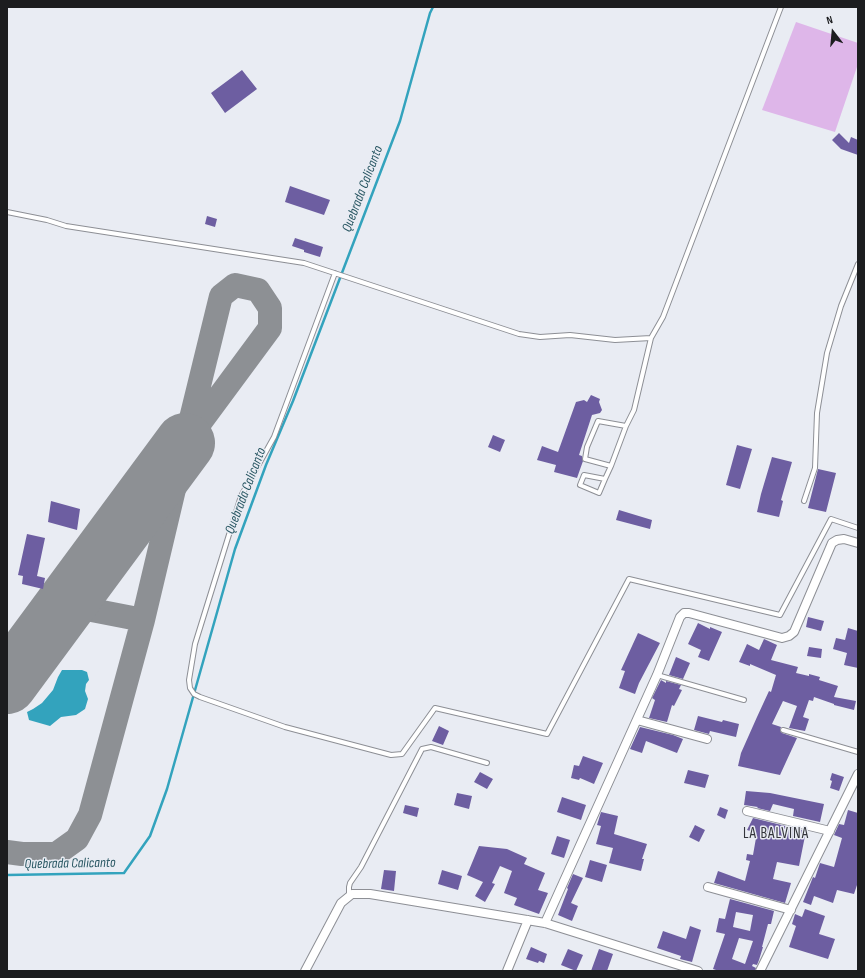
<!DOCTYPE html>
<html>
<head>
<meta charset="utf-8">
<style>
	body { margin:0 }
	#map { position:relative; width:865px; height:978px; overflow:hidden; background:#e9ecf3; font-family:"Sofia Sans Condensed",sans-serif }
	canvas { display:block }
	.frame { position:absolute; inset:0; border:8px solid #1c1d1f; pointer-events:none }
	.north { position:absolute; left:813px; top:12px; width:40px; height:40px; -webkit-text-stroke:3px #e9ecf3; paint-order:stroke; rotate:344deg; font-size:11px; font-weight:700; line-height:16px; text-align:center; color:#1c1d1f }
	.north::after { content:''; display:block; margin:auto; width:14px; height:18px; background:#1c1d1f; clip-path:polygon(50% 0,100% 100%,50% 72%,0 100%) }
</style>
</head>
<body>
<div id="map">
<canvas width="865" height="978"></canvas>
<div class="frame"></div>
<div class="north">N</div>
</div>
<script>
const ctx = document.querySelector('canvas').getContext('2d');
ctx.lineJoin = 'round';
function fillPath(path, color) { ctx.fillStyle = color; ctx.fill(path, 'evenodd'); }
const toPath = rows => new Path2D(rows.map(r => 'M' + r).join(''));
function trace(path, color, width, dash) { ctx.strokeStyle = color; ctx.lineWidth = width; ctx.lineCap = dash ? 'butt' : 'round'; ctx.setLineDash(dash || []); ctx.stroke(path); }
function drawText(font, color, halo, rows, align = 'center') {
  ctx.font = font + ' "Sofia Sans Condensed",sans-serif'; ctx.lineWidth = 3; ctx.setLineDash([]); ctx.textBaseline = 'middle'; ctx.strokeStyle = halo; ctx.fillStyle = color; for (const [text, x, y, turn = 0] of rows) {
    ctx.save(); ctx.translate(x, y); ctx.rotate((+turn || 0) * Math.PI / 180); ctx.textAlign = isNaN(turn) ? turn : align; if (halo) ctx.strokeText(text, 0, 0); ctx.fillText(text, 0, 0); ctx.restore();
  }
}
const green = toPath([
	[796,22,858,43,858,64,835,132,762,110]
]);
const water = toPath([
	[62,670,82,670,87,672,89,680,86,684,85,691,88,699,85,709,76,715,61,717,50,726,29,720,27,712,33,709,42,703,53,690,58,677]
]);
const stream = toPath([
	[7,875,124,873,150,836,167,789,235,549,266,465,293,401,400,121,430,13,433,7]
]);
const taxiway = toPath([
	[66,605,143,620],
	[7,852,22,854,56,854,77,839,90,815,143,620,185,443,221,296,235,285,258,290,270,308,270,328,185,443]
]);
const runway = toPath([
	[7,684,185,443]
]);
const building = toPath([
	[242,70,257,89,225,113,211,93],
	[839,133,849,143,851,137,858,140,858,155,841,149,832,140],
	[290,186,330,200,324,215,285,202],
	[207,216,217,219,215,227,205,224],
	[295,238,323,247,320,257,304,252,304,250,292,246],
	[591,395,600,399,599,402,602,410,600,413,592,415,579,455,582,456,583,461,577,478,554,472,556,465,537,460,542,446,558,452,576,402,584,400,587,402],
	[493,435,505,440,500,452,488,447],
	[737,445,752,449,740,489,726,485],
	[772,457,792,462,781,500,783,501,779,517,757,512,761,494],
	[818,469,836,473,826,512,808,508],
	[51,501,80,509,77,530,48,522],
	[619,510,652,520,650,529,616,520],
	[27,534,45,538,37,576,45,578,43,589,22,584,23,576,18,575],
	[808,617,824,621,821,631,806,627],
	[698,623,710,629,710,627,722,632,709,661,698,657,701,650,688,644],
	[848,628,858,631,858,668,844,665,847,653,833,649,836,638,845,640],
	[638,633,660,643,639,683,635,694,619,688,625,671,621,670],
	[764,639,777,645,771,660,798,667,796,673,809,676,809,674,820,677,819,680,838,686,834,697,856,701,854,710,834,705,834,704,814,697,813,701,809,700,803,717,809,719,805,731,789,728,797,706,783,701,772,724,781,727,780,730,782,733,797,738,780,775,738,766,741,753,757,717,769,691,771,692,776,675,750,664,750,666,739,662,747,644,759,650],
	[809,647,822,649,821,658,807,656],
	[676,657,690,663,683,679,669,675],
	[661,680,666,683,666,681,681,685,679,689,682,690,674,706,672,705,667,722,649,718,655,700,652,698],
	[698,716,722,722,723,720,739,724,736,737,710,731,709,734,694,730],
	[439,726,449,731,443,745,432,741],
	[640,727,673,735,683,739,677,753,646,741,642,753,630,749],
	[583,756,603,763,594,784,580,778,579,780,571,778,574,765,579,766],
	[688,770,709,775,705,788,684,783],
	[480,772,493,779,487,789,474,782],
	[832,773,844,777,839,791,830,788,832,781,830,780],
	[746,791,770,793,824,804,820,822,793,816,794,809,773,804,770,811,757,808,758,807,744,805],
	[457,793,472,796,469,809,454,805],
	[562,797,586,805,581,820,557,812],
	[405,805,419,808,417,817,403,813],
	[720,807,728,810,725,819,717,815],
	[848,810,858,813,858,882,854,894,837,890,833,903,814,896,811,905,803,902,813,877,815,878,820,863,834,867,842,838,834,835,839,824,844,825],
	[601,812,618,816,614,834,647,844,642,859,644,859,641,871,609,863,613,848,596,844,601,826,597,825],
	[753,818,806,831,799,866,777,862,773,879,791,883,785,903,714,883,718,871,745,881,750,861,746,860,747,854,753,855,756,838,751,835,753,832,747,830],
	[695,825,705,830,699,842,689,837],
	[557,836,570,840,564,858,551,854],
	[479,846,507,849,527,858,524,864,545,873,538,890,548,893,539,914,514,905,517,898,504,893,512,871,500,866,492,883,495,884,485,902,475,896,483,882,467,875],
	[590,860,607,865,602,882,585,877],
	[384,870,396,871,394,891,381,889],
	[442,870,462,876,458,890,438,884],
	[573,874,583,878,571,903,578,906,572,921,558,915,568,889,567,888],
	[730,899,774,911,771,924,768,924,762,947,763,947,759,960,757,965,753,964,752,966,756,968,755,971,719,971,713,969,725,934,716,932,719,918,725,919],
	[736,912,753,915,750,931,733,927],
	[739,938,753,941,745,964,732,959],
	[805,909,825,916,819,934,835,939,828,959,789,947,796,926,792,924,795,914,802,917],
	[690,926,701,930,692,962,680,959,681,956,657,948,663,931,686,939],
	[531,947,547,954,544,963,539,961,538,963,526,959],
	[568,949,583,955,576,971,561,965],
	[599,949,613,954,607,971,591,971]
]);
const lane = toPath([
	[7,212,47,220,66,226,304,263,519,334,540,337,570,335,615,340,651,338,663,317,781,7],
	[335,273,274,437,241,496,195,644,189,680,190,688,194,694,200,697,285,727,391,755,402,754,435,708,547,734,629,579,780,615,831,519,858,528],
	[626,426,611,466,585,459,587,447,598,421,626,426,634,410,651,338],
	[605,479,599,493,580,485,584,475,605,479,611,466],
	[804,501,815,468,817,413,827,353,841,306,858,264],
	[657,675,744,700],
	[783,730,858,752],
	[349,896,349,887,350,883,361,867,422,749,431,747,487,763]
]);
const street = toPath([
	[637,720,707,739],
	[747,811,830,831],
	[708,887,791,910],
	[545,923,657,675,680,617,684,613,689,613,782,638,789,636,794,632,832,543,837,540,844,539,858,543],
	[305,971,341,903,352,894,370,894,545,923,698,971],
	[507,971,528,920],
	[760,971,858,774]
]);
const waterNames = [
	["Quebrada Calicanto",363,189,-69],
	["Quebrada Calicanto",246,491,-69],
	["Quebrada Calicanto",70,864,-1]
];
const quarterNames = [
	["LA BALVINA",776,834]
];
fillPath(green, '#deb6e9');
fillPath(water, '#33a3bd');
trace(stream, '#33a3bd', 2.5);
trace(taxiway, '#8d9094', 24);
trace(runway, '#8d9094', 60);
fillPath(building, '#6d5ea1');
trace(lane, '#8d8f95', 6);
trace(street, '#8d8f95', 10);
trace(lane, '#fff', 4);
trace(street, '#fff', 8);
drawText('italic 14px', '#285662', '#e9ecf3', waterNames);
ctx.letterSpacing = '1px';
drawText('15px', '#33353b', '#e9ecf3', quarterNames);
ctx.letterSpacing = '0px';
</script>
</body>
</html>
